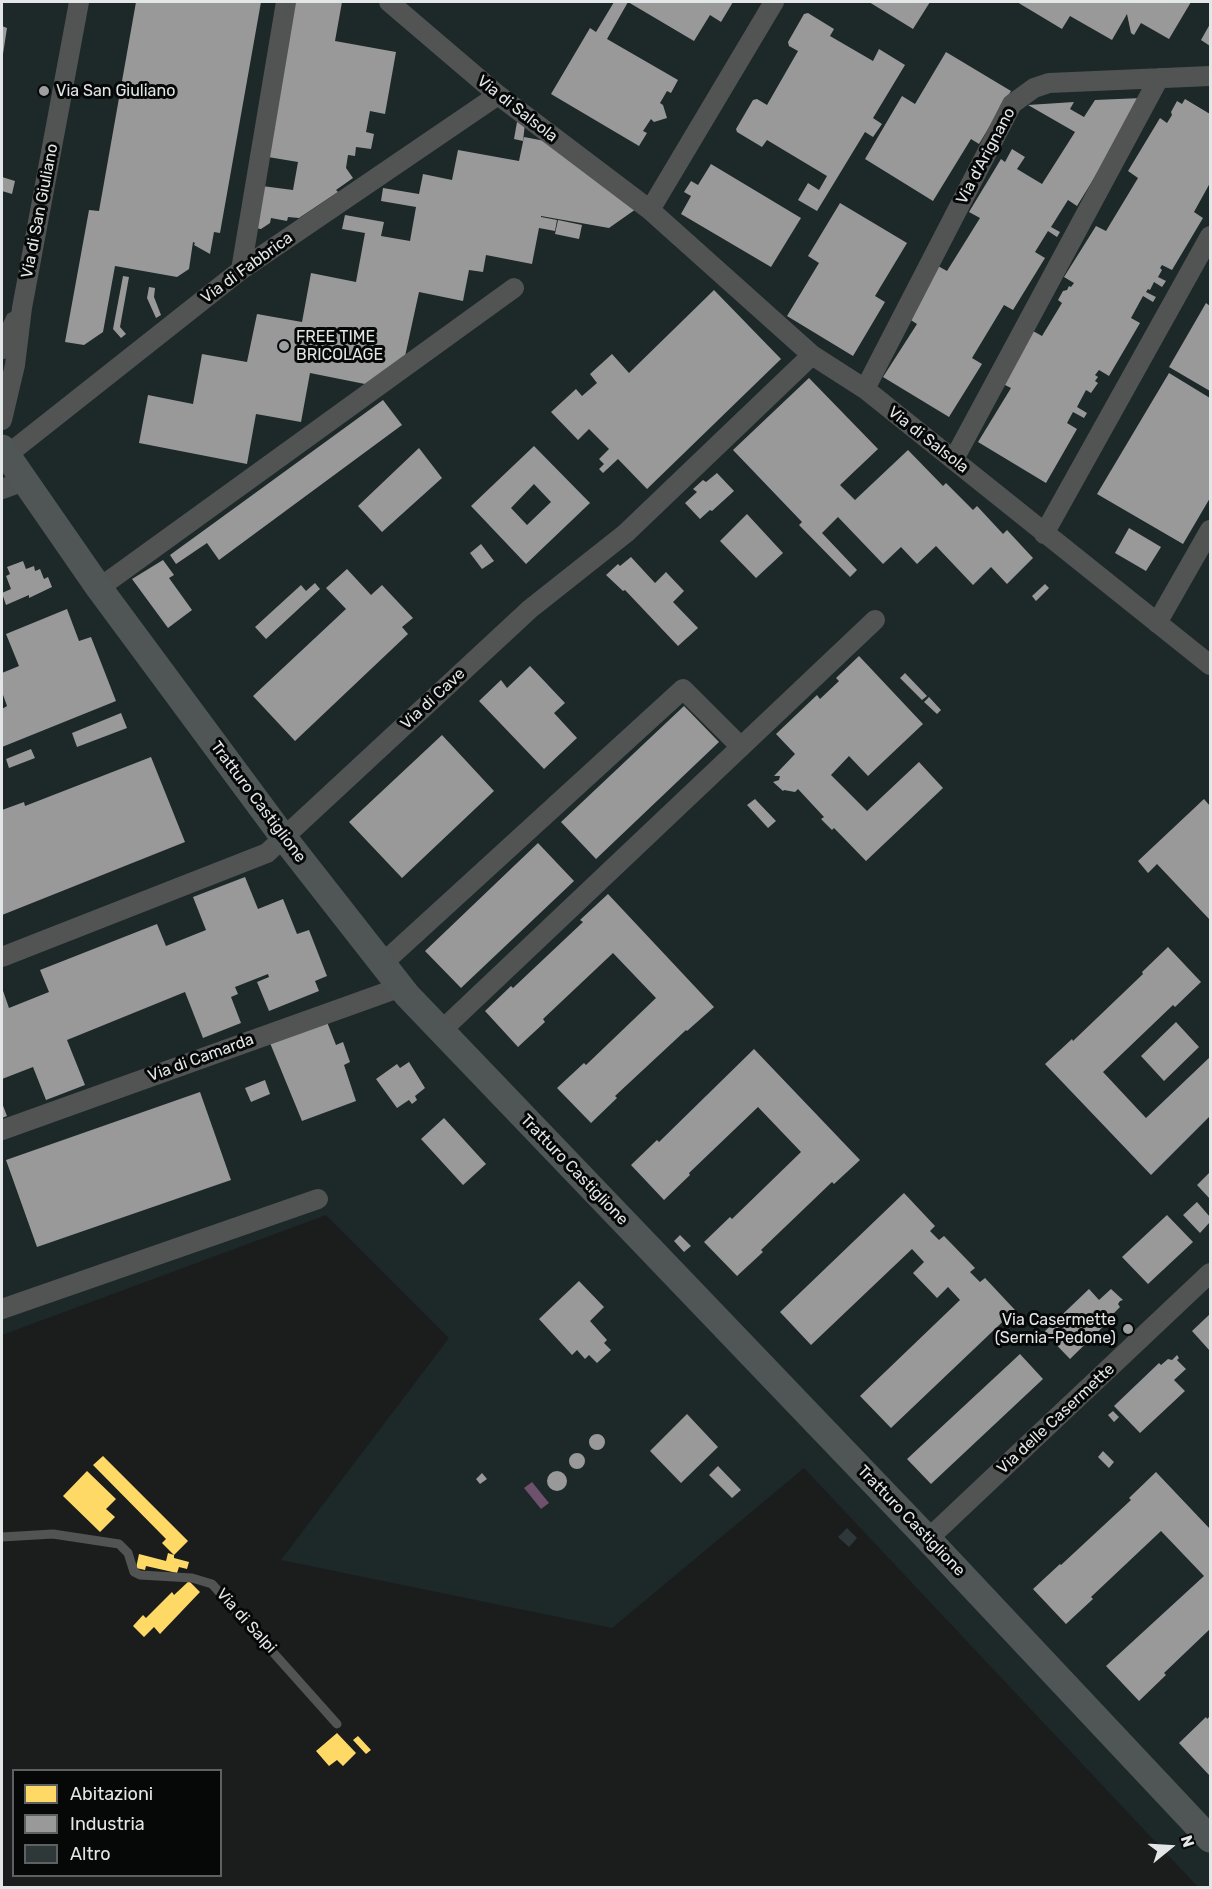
<!DOCTYPE html>
<html>
<head>
<meta charset="utf-8">
<style>
	body { margin:0 }
	#map { position:relative; width:1212px; height:1889px; overflow:hidden; background:#1b1d1d; font-family:Rubik,sans-serif }
	canvas { display:block }
	.frame { position:absolute; inset:0; border:3px solid #e3e6e6; pointer-events:none }
	.legend { position:absolute; left:12px; top:1769px; width:210px; height:108px; box-sizing:border-box; background:#060808; border:2px solid #5e6161; margin:0; padding:8px 10px; list-style:none; font-size:18px; color:#e3e6e6 }
	.legend li { display:flex; align-items:center; gap:12px; height:30px }
	.legend b { width:30px; border:2px solid #5e6161 }
	.north { position:absolute; left:1140px; top:1817px; width:60px; height:60px; -webkit-text-stroke:4px #060808; paint-order:stroke; rotate:72deg; font-size:16px; font-weight:700; line-height:24px; text-align:center; color:#e3e6e6 }
	.north::after { content:''; display:block; margin:auto; width:21px; height:27px; background:#e3e6e6; clip-path:polygon(50% 0,100% 100%,50% 72%,0 100%) }
</style>
</head>
<body>
<div id="map">
<canvas width="1212" height="1889"></canvas>
<div class="frame"></div>
<ul class="legend">
<li><b style="height:16px;background:#ffd966"></b>Abitazioni</li>
<li><b style="height:16px;background:#999"></b>Industria</li>
<li><b style="height:16px;background:#2e3838"></b>Altro</li>
</ul>
<div class="north">N</div>
</div>
<script>
const ctx = document.querySelector('canvas').getContext('2d');
ctx.lineJoin = 'round';
function fillPath(path, color) { ctx.fillStyle = color; ctx.fill(path, 'evenodd'); }
const toPath = rows => new Path2D(rows.map(r => 'M' + r).join(''));
function trace(path, color, width, dash) { ctx.strokeStyle = color; ctx.lineWidth = width; ctx.lineCap = dash ? 'butt' : 'round'; ctx.setLineDash(dash || []); ctx.stroke(path); }
function drawText(font, color, halo, rows, align = 'center') {
  ctx.font = font + ' Rubik,sans-serif'; ctx.lineWidth = 6; ctx.setLineDash([]); ctx.textBaseline = 'middle'; ctx.strokeStyle = halo; ctx.fillStyle = color; for (const [text, x, y, turn = 0] of rows) {
    ctx.save(); ctx.translate(x, y); ctx.rotate((+turn || 0) * Math.PI / 180); ctx.textAlign = isNaN(turn) ? turn : align; if (halo) ctx.strokeText(text, 0, 0); ctx.fillText(text, 0, 0); ctx.restore();
  }
}
const built = toPath([
	[2,2,1210,2,1210,1887,1198,1887,804,1468,612,1628,281,1560,449,1338,326,1215,2,1335]
]);
const water = toPath([
	[532,1482,549,1503,541,1509,524,1488]
]);
const homes = toPath([
	[103,1456,188,1541,174,1555,162,1543,166,1539,93,1465],
	[87,1471,116,1499,106,1509,115,1517,100,1532,63,1496],
	[168,1553,174,1555,174,1558,189,1562,187,1569,179,1567,177,1573,146,1566,145,1570,136,1568,139,1554,166,1561],
	[189,1581,200,1592,160,1634,154,1627,144,1637,133,1626,143,1615,146,1618,172,1592,174,1595],
	[337,1733,356,1753,343,1766,337,1760,329,1766,316,1751],
	[358,1736,371,1750,366,1754,353,1740]
]);
const industry = toPath([
	[136,2,261,2,220,233,214,232,210,254,194,245,195,243,193,242,189,269,177,277,115,266,103,332,84,345,65,342,89,210,99,211],
	[295,2,342,2,335,41,396,52,385,114,370,111,366,132,374,134,371,149,356,147,355,156,348,155,346,168,353,178,336,190,338,192,299,218,288,217,287,221,271,218,270,223,261,229,255,228,262,186,293,190,298,162,268,157],
	[614,2,733,2,721,22,710,15,694,41,628,2,607,39,678,80,671,93,667,91,660,103,663,105,667,118,654,122,651,119,643,131,647,133,639,146,551,94,590,28,596,32],
	[869,2,930,2,913,29],
	[1017,2,1191,2,1169,39,1141,23,1134,35,1131,33,1127,14,1112,40,1070,16,1062,29],
	[808,13,834,29,830,36,873,61,879,49,905,65,873,118,882,124,873,137,865,132,817,211,798,200,808,183,819,190,827,176,767,140,762,147,737,132,736,129,753,100,757,99,767,105,798,51,789,46,788,42,804,14],
	[1210,24,1210,46,1201,40],
	[2,26,7,28,3,54,2,54],
	[946,52,1011,91,979,144,971,139,933,201,865,159,902,96,915,104],
	[1142,98,1126,126,1077,206,1068,200,1051,227,1060,232,1057,237,1048,231,1035,252,1045,258,1013,310,1004,305,972,358,982,364,949,417,883,377,917,324,906,317,938,266,947,271,980,218,969,212,1001,159,1005,162,1012,149,1025,157,1017,169,1042,184,1075,132,1028,105,1074,102,1070,109,1084,117,1095,100],
	[1185,99,1210,114,1210,183,1194,212,1203,218,1172,270,1162,265,1160,268,1162,270,1158,277,1166,281,1162,287,1154,282,1150,290,1148,289,1146,292,1156,297,1153,302,1143,296,1131,318,1140,323,1109,376,1099,370,1095,375,1098,377,1095,381,1098,383,1091,393,1086,390,1077,407,1087,413,1084,418,1073,412,1067,423,1077,429,1046,483,978,442,1011,388,1001,383,1033,331,1042,336,1062,303,1058,300,1063,291,1067,290,1069,286,1071,287,1074,283,1064,277,1096,226,1106,231,1138,178,1128,171,1160,118,1167,123,1172,115,1171,112,1177,101,1182,104],
	[517,122,525,124,523,141,514,139],
	[524,137,545,141,636,209,609,228,541,216,541,217,557,220,555,231,539,228,532,264,486,255,483,272,469,270,463,301,419,292,404,361,370,385,310,373,301,422,256,414,247,464,139,443,148,395,193,404,202,354,247,362,257,314,302,322,311,273,356,282,365,233,342,229,345,215,384,222,381,236,410,241,416,207,381,201,383,188,419,194,423,174,452,180,458,150,519,161],
	[711,164,801,218,771,267,681,214,691,196,684,192,691,181,698,185],
	[2,177,15,181,12,194,2,191],
	[840,203,907,243,875,296,885,302,853,356,787,316,819,263,808,256],
	[558,220,582,225,579,239,555,234],
	[123,276,129,277,120,327,126,334,121,338,113,329],
	[149,287,155,288,154,297,161,315,156,318,147,298],
	[714,290,781,359,647,489,618,459,603,473,599,469,604,464,599,459,609,449,589,429,578,440,551,412,576,389,582,396,597,383,590,374,612,354,629,373],
	[1206,303,1210,306,1210,391,1169,367],
	[1169,373,1210,398,1210,498,1183,544,1097,494],
	[809,378,878,449,840,485,855,500,908,450,943,486,946,483,973,510,977,506,1003,534,1007,530,1033,558,1007,584,991,567,973,585,936,546,917,564,901,547,883,564,838,517,822,533,857,570,850,577,799,525,802,522,733,450],
	[383,400,402,425,219,560,207,543,176,564,170,555],
	[534,446,590,503,526,564,471,506],
	[534,484,551,502,527,525,511,508],
	[419,448,442,478,382,532,358,506],
	[717,473,734,491,712,511,710,510,700,519,685,503,697,492,693,489,703,480,706,482],
	[747,514,783,553,756,578,720,541],
	[1129,528,1161,547,1146,571,1115,553],
	[481,544,494,561,482,569,470,553],
	[631,557,655,583,666,572,684,591,673,602,698,628,678,646,625,590,623,591,606,575,618,564,620,566],
	[163,560,174,575,169,578,192,610,168,628,132,579],
	[23,561,26,569,34,566,35,571,40,569,44,579,48,577,52,587,29,598,29,595,6,605,2,593,11,589,6,576,10,574,7,567],
	[347,569,371,595,382,585,413,618,402,627,408,634,295,741,253,696,346,609,326,588],
	[315,583,320,589,266,639,255,627,301,585,306,591],
	[1045,584,1049,588,1036,601,1032,596],
	[67,609,79,641,91,637,116,701,2,747,2,709,7,706,2,692,2,673,19,666,6,634],
	[859,656,923,724,868,776,849,756,831,775,867,811,919,762,943,788,866,861,834,828,832,830,821,819,824,817,798,789,795,792,784,790,783,791,773,782,779,780,780,776,774,776,795,754,776,734,817,695,820,699,839,681,836,678],
	[530,666,565,703,554,713,577,738,544,769,479,701,501,680,507,688],
	[905,673,927,696,922,700,900,678],
	[929,697,941,710,937,714,924,702],
	[684,706,719,742,596,859,561,822],
	[121,713,127,728,77,747,72,733],
	[442,735,494,791,402,878,349,822],
	[31,749,35,758,9,768,6,759],
	[151,757,185,842,2,915,2,810,24,802,25,806],
	[755,799,776,821,768,828,747,805],
	[1204,799,1210,806,1210,920,1157,864,1148,873,1138,861],
	[538,843,574,881,461,988,425,951],
	[245,877,258,909,283,899,297,934,309,930,327,976,315,981,319,991,269,1011,257,982,269,977,268,974,235,987,238,994,231,997,241,1023,203,1038,185,992,67,1040,85,1085,46,1100,33,1067,2,1079,2,988,9,1008,49,992,40,970,157,924,166,946,206,930,193,897],
	[608,894,714,1007,687,1031,686,1030,615,1096,617,1098,591,1123,557,1088,584,1063,586,1065,656,998,613,953,543,1019,545,1022,518,1047,485,1011,511,986,513,988,583,922,580,920],
	[1168,947,1201,982,1175,1007,1173,1005,1103,1072,1146,1118,1210,1057,1210,1116,1151,1175,1045,1064,1072,1039,1073,1041,1143,974,1142,972],
	[327,1022,336,1045,343,1042,350,1062,344,1065,356,1101,302,1121,270,1043],
	[1176,1022,1199,1047,1164,1081,1141,1056],
	[754,1049,860,1160,834,1184,832,1182,761,1250,763,1252,737,1276,704,1242,730,1217,732,1219,801,1152,758,1107,689,1173,690,1175,664,1200,631,1165,657,1140,659,1142],
	[409,1062,425,1088,415,1096,417,1100,412,1104,409,1100,397,1108,376,1079,397,1064,400,1068],
	[265,1080,270,1094,251,1102,245,1088],
	[200,1092,231,1180,37,1247,6,1160],
	[2,1103,7,1116,2,1118],
	[444,1118,486,1164,463,1185,421,1139],
	[1210,1172,1210,1199,1197,1185],
	[904,1193,935,1226,930,1231,939,1240,944,1236,975,1268,970,1272,980,1282,985,1278,1015,1310,891,1428,860,1396,960,1300,948,1287,937,1298,913,1273,924,1262,912,1249,811,1345,780,1312],
	[1197,1202,1210,1217,1210,1222,1200,1233,1183,1215],
	[1167,1215,1193,1242,1148,1284,1122,1257],
	[680,1235,691,1246,684,1252,674,1241],
	[579,1281,604,1307,590,1321,607,1340,604,1343,611,1350,597,1363,589,1355,585,1359,577,1350,572,1355,539,1319],
	[1089,1289,1099,1300,1111,1289,1123,1300,1120,1301,1118,1304,1120,1307,1113,1314,1114,1316,1070,1359,1044,1332],
	[1210,1314,1210,1351,1192,1331],
	[1020,1354,1043,1379,931,1484,907,1459],
	[1177,1355,1179,1358,1177,1360,1186,1369,1174,1380,1185,1391,1140,1433,1114,1406,1159,1363,1161,1365,1168,1359,1172,1360],
	[1113,1411,1119,1417,1114,1422,1108,1415],
	[687,1414,718,1447,681,1483,650,1451],
	'589 1442a8 8 0 1 1 16 0a8 8 0 1 1-16 0Z',
	[1103,1451,1114,1462,1109,1468,1098,1457],
	'569 1461a8 8 0 1 1 16 0a8 8 0 1 1-16 0Z',
	[718,1466,741,1490,732,1498,709,1475],
	'547 1481a10 10 0 1 1 20 0a10 10 0 1 1-20 0Z',
	[1156,1472,1210,1529,1210,1629,1164,1673,1166,1675,1139,1701,1106,1666,1204,1576,1161,1531,1091,1597,1093,1599,1066,1624,1033,1589,1060,1564,1061,1565,1131,1500,1129,1498],
	[482,1473,487,1479,480,1484,476,1479],
	[1210,1716,1210,1776,1179,1743,1206,1717,1207,1719]
]);
const building = toPath([
	[847,1528,857,1538,849,1547,838,1537]
]);
const lane = toPath([
	[2,1537,53,1534,119,1544,128,1553,134,1572,140,1575,192,1578,212,1584,337,1724]
]);
const street = toPath([
	[389,2,498,95,650,210,812,355,865,389,1210,665],
	[650,210,774,2],
	[241,270,286,2],
	[2,349,15,321],
	[865,389,1012,104,1034,88,1049,83,1210,76],
	[2,420,15,365,22,308,79,2],
	[7,455,241,270,498,95],
	[954,459,1159,78],
	[2,489,24,481],
	[1044,534,1210,236],
	[99,588,514,288],
	[1157,623,1210,530],
	[2,957,267,853,530,609,626,533,812,355],
	[382,964,683,689,740,746],
	[441,1031,875,620],
	[2,1130,401,987],
	[2,1309,318,1199],
	[928,1539,1210,1273]
]);
const secondary = toPath([
	[2,448,99,588,284,838,407,995,928,1539,1210,1839]
]);
const markers = [
	[44,91,6,"#9da0a0"],
	[284,346,6,"#9da0a0"],
	[1128,1329,6,"#9da0a0"]
];
const poiNames = [
	["Via San Giuliano",56,91],
	["FREE TIME",296,337],
	["BRICOLAGE",296,355],
	["Via Casermette",1116,1320,"right"],
	["(Sernia-Pedone)",1116,1338,"right"]
];
const streetNames = [
	["Via di Salsola",517,109,38],
	["Via d'Arignano",986,156,-62],
	["Via di San Giuliano",40,211,-79],
	["Via di Fabbrica",247,268,-36],
	["Via di Salsola",928,440,38],
	["Via di Cave",433,699,-43],
	["Tratturo Castiglione",258,802,53],
	["Via di Camarda",201,1058,-20],
	["Tratturo Castiglione",574,1170,46],
	["Via delle Casermette",1056,1419,-43],
	["Tratturo Castiglione",911,1521,46],
	["Via di Salpi",246,1621,48]
];
fillPath(built, '#1d2828');
fillPath(water, '#6d516d');
fillPath(homes, '#ffd966');
fillPath(industry, '#999');
fillPath(building, '#2e3838');
trace(lane, '#525353', 9);
trace(street, '#525353', 20);
trace(secondary, '#505656', 27);
for (const [x, y, r, color] of markers) { const dot = new Path2D(); dot.arc(x, y, r, 0, 2 * Math.PI); ctx.fillStyle = color; ctx.fill(dot); trace(dot, '#060808', 2); }
drawText('16px', '#e3e6e6', '#060808', poiNames, 'left');
drawText('16px', '#e3e6e6', '#060808', streetNames);
</script>
</body>
</html>
